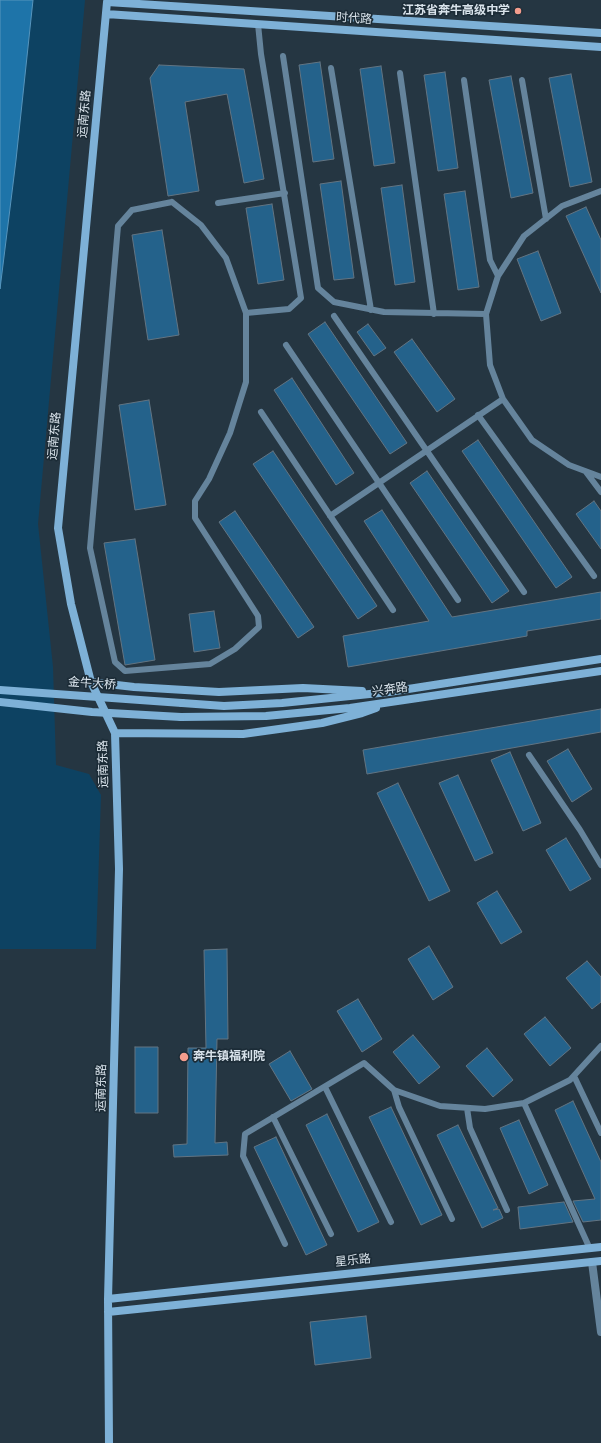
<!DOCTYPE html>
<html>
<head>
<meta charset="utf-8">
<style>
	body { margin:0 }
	canvas { display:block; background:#253642 }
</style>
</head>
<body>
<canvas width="601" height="1443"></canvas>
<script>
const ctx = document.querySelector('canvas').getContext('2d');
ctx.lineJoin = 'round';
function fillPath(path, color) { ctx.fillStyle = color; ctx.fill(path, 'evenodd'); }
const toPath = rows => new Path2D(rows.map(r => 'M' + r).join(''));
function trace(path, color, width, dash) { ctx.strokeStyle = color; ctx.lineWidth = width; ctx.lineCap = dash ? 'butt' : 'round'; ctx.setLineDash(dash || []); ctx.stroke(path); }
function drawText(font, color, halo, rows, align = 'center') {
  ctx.font = font + ' "Source Serif 4","Noto Sans SC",serif'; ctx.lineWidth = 3.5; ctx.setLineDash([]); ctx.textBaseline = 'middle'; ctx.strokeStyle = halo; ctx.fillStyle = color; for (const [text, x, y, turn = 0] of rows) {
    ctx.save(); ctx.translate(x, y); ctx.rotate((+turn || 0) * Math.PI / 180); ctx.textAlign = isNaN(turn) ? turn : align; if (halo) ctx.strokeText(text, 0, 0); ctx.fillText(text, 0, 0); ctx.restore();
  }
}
const green = toPath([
	[33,0,85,0,38,524,53,667,56,765,89,774,101,795,96,949,0,949,0,289,16,160]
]);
const water = toPath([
	[0,0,33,0,16,160,0,289,0,0]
]);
const building = toPath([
	[320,62,334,159,313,162,299,65,320,62],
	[159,65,244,69,264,179,244,183,227,94,185,102,199,191,168,196,150,78,159,65],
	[381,66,395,163,374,166,360,69,381,66],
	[445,72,458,168,438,171,424,75,445,72],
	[571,74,592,182,570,187,549,78,571,74],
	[511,76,533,193,511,198,489,80,511,76],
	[341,181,354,278,334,280,320,184,341,181],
	[402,185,415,282,395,285,381,188,402,185],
	[465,191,479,287,458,290,444,194,465,191],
	[272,204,284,280,258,284,246,208,272,204],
	[586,207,601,240,601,293,566,216,586,207],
	[162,230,179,335,148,340,132,235,162,230],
	[538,251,561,313,541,321,517,259,538,251],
	[325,322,407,443,390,454,308,334,325,322],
	[368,324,386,348,374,356,357,332,368,324],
	[412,339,455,399,437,412,394,352,412,339],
	[292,378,354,473,336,485,274,390,292,378],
	[149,400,166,505,135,510,119,405,149,400],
	[478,440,572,577,556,588,462,451,478,440],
	[273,451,377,606,358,619,253,464,273,451],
	[427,471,509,591,492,603,410,483,427,471],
	[594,501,601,511,601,549,576,514,594,501],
	[382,510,452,617,601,592,601,619,527,631,527,636,348,667,343,636,429,621,364,521,382,510],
	[235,511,314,627,298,638,219,522,235,511],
	[135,539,155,660,125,665,104,543,135,539],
	[214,611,220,648,194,652,189,614,214,611],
	[601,709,601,732,367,774,363,750,601,709],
	[568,749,592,789,572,802,547,761,568,749],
	[510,752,541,823,523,831,491,760,510,752],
	[458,775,493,853,475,861,439,783,458,775],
	[398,783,450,891,429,901,377,793,398,783],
	[566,838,591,879,570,891,546,850,566,838],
	[497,891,522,932,501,944,477,903,497,891],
	[429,946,453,987,433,1000,408,959,429,946],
	[227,949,228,1039,217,1039,215,1143,227,1142,228,1155,174,1157,173,1145,187,1144,188,1048,206,1048,204,950,227,949],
	[587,961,601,977,601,1002,592,1009,566,978,587,961],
	[358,999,382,1039,362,1052,337,1011,358,999],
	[545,1017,571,1048,550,1066,524,1034,545,1017],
	[413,1035,440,1067,419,1084,393,1052,413,1035],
	[135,1047,158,1047,158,1113,135,1113,135,1047],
	[487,1048,513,1080,493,1097,466,1066,487,1048],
	[290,1051,312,1089,291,1101,269,1064,290,1051],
	[573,1101,601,1162,601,1220,583,1222,573,1201,595,1199,555,1110,573,1101],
	[391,1107,442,1215,421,1225,369,1117,391,1107],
	[327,1114,379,1222,358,1232,306,1125,327,1114],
	[519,1120,548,1185,529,1194,500,1128,519,1120],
	[458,1125,498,1208,493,1210,499,1209,503,1218,482,1228,437,1135,458,1125],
	[276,1137,327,1245,306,1255,254,1147,276,1137],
	[564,1202,573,1222,520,1229,518,1207,564,1202],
	[366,1316,371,1358,315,1365,310,1322,366,1316]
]);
const lane = toPath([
	[283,56,318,288,334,302,384,312,486,314],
	[331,68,371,310],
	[400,73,434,314],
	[464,80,490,260,498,276],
	[522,80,546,219],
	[601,191,562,206,524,236,498,276,486,314,490,365,503,399,532,440,569,465,601,477],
	[172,202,201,225,226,258,246,313,246,382,230,433,209,479,195,501,195,518,258,616,259,627,235,649,210,664,125,671,115,662,90,548,118,226,132,210,172,202],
	[218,203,285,193],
	[246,313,289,309,301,298,261,54,258,24],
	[334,316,524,592],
	[286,345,458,600],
	[261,412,393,610],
	[478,415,594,576],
	[586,472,601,492],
	[330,516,503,399],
	[529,755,580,830,601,865],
	[574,1076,601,1133],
	[325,1087,391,1222],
	[394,1090,399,1107,452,1219],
	[524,1103,590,1249],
	[467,1108,470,1128,507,1210],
	[273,1117,331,1234],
	[285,1244,243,1156,245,1134,364,1063,394,1090,440,1106,485,1109,524,1103,570,1080,601,1046]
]);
const street = toPath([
	[592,1262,601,1332]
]);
const secondary = toPath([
	[106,14,601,47],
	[91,682,134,687,219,692,303,688,362,691],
	[182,703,224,706,282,703,389,692,601,659],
	[181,717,266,716,350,708,601,671],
	[115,733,243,734,322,723,362,713,376,708],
	[108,1299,601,1247],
	[108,1312,601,1261],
	[109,1443,108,1299,119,869,115,733,91,682,71,604,58,528,107,2,601,33]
]);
const secondaryBridge = toPath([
	[0,690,182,703],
	[0,702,92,712,181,717]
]);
const markers = [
	[518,11,4,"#f49d8d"],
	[184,1057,5,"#f49d8d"]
];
const poiNames = [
	["江苏省奔牛高级中学",510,11],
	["奔牛镇福利院",193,1057,"left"]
];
const streetNames = [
	["时代路",354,19,4],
	["运南东路",85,114,-85],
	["运南东路",55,436,-85],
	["金牛大桥",92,684,4],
	["兴奔路",390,690,-8],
	["运南东路",104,764,-91],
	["运南东路",102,1088,-89],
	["星乐路",353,1261,-6]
];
fillPath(green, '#0d4262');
fillPath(water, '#1e74a9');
trace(water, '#5695bd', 1);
fillPath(building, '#24628b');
trace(building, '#627482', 1);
trace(lane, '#65849c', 6);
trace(street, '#65849c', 8);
trace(secondary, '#7eb1d7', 8);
trace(secondaryBridge, '#7eb1d7', 8);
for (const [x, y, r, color] of markers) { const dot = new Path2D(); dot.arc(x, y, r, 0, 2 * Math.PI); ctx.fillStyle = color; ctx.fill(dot); trace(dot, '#1c2c37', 1.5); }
drawText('bold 12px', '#d9e3eb', '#1c2c37', poiNames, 'right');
drawText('12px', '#d9e3eb', '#1c2c37', streetNames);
</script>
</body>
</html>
